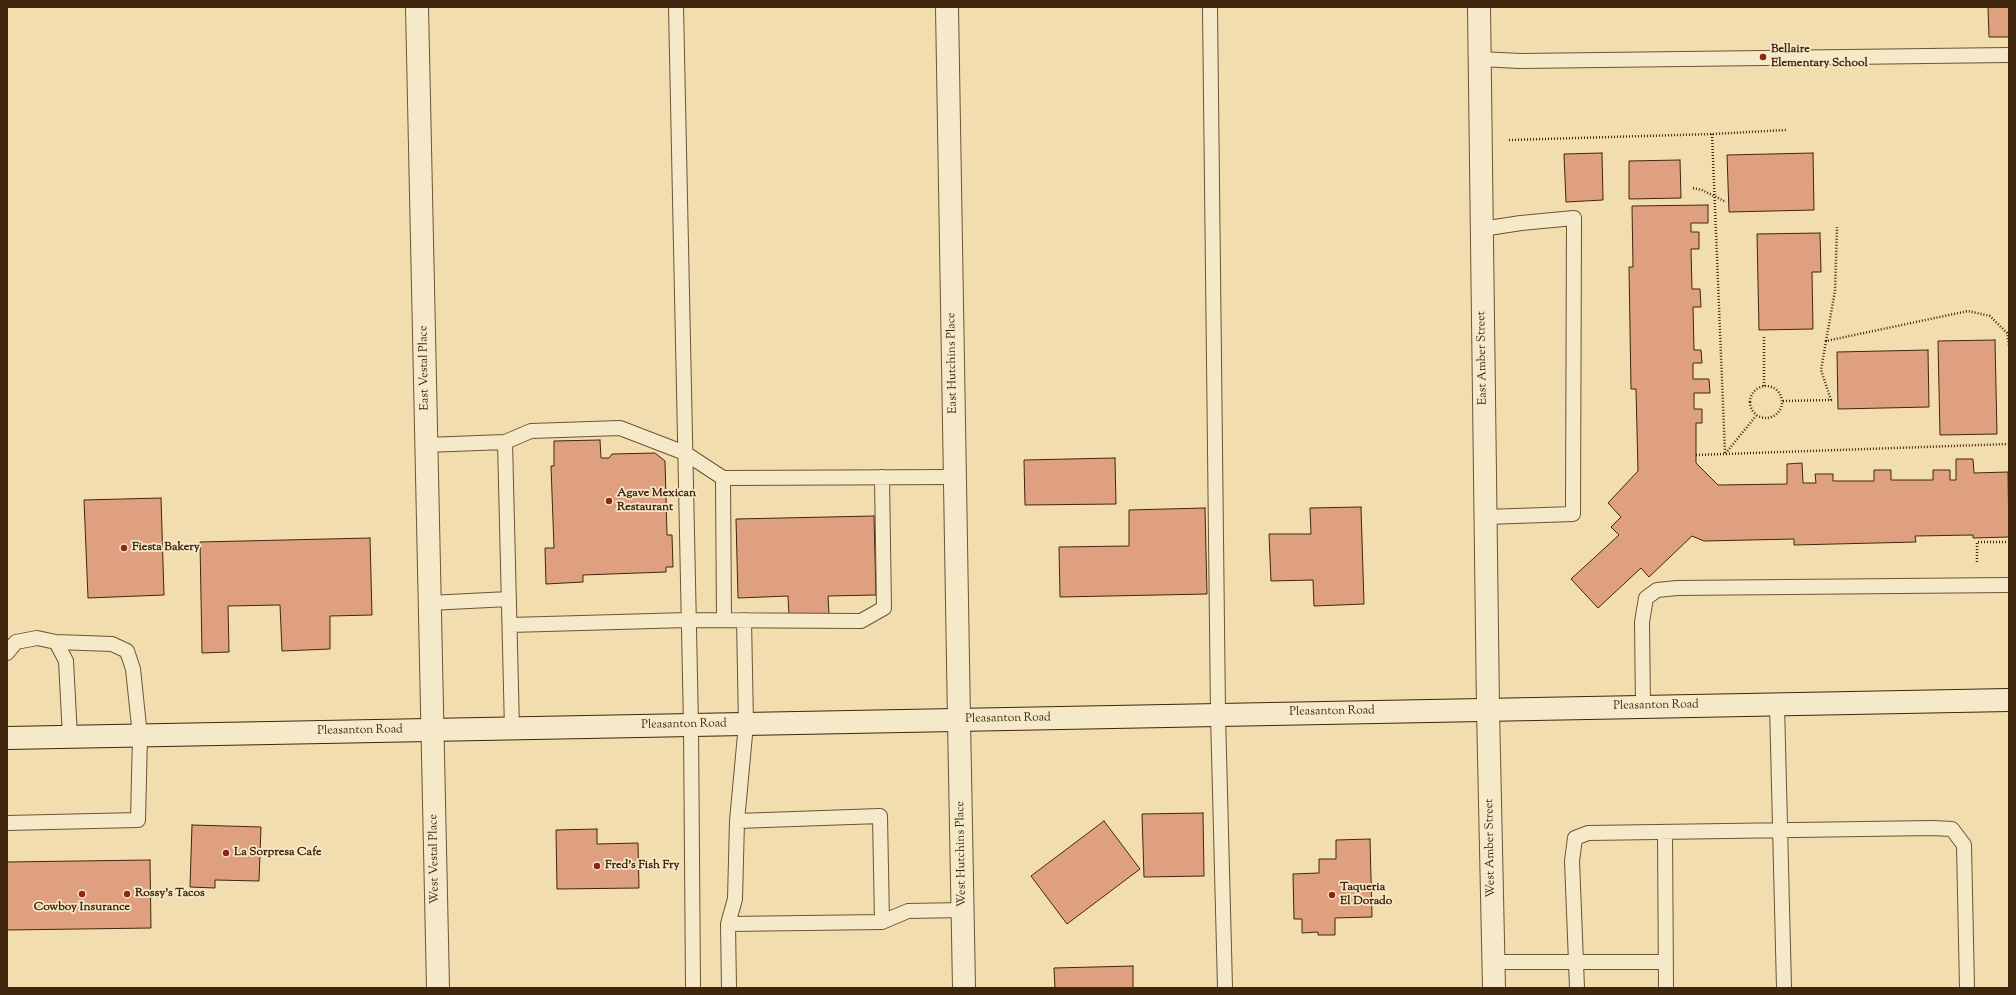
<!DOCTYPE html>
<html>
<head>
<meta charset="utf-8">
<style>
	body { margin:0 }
	#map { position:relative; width:2016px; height:995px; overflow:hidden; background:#f1ddae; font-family:"Sorts Mill Goudy",serif }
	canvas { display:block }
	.frame { position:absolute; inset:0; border:8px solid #40260d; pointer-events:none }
</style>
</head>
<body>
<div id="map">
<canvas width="2016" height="995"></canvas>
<div class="frame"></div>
</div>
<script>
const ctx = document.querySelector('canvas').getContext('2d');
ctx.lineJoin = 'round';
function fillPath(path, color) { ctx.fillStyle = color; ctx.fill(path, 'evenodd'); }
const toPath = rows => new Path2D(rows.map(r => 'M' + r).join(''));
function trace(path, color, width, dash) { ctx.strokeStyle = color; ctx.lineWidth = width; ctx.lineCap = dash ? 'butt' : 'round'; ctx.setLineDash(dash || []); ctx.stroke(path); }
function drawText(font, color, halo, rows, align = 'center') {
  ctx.font = font + ' "Sorts Mill Goudy",serif'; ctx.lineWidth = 3.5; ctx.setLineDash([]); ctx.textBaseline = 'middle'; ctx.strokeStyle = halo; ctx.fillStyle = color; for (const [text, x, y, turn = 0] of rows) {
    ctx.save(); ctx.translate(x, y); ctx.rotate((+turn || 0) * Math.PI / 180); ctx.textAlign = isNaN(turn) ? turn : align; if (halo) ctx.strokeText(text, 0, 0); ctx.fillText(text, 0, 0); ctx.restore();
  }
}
const building = toPath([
	[1988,7,2009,7,2009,37,1989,37,1988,7],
	[1602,153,1603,200,1566,202,1564,154,1602,153],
	[1813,153,1814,210,1729,212,1727,155,1813,153],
	[1680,160,1681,198,1629,199,1629,161,1680,160],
	[1708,205,1708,223,1691,223,1691,232,1699,232,1699,249,1691,249,1692,289,1700,289,1701,307,1693,307,1694,350,1701,350,1702,363,1693,363,1693,379,1709,379,1710,393,1694,393,1694,409,1702,409,1702,423,1696,423,1696,463,1718,485,1787,484,1787,464,1802,463,1803,483,1816,483,1815,474,1833,474,1833,481,1874,481,1874,470,1891,470,1891,480,1933,480,1933,470,1950,470,1950,480,1956,480,1956,459,1973,459,1974,473,2008,472,2009,537,1973,538,1973,535,1915,536,1916,542,1794,545,1794,539,1704,541,1692,536,1649,577,1641,568,1598,608,1571,579,1619,535,1611,527,1621,517,1608,503,1638,471,1636,389,1631,389,1629,267,1633,267,1632,206,1708,205],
	[1820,233,1821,272,1812,272,1813,329,1759,330,1757,234,1820,233],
	[1995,340,1997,434,1940,435,1938,341,1995,340],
	[1928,350,1929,407,1838,409,1837,352,1928,350],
	[600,440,601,458,609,458,612,454,655,453,665,461,667,535,672,535,673,567,666,567,666,572,583,575,583,582,546,584,545,548,554,548,551,466,554,466,554,441,600,440],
	[1115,458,1116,504,1025,505,1024,460,1115,458],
	[161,498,164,595,88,598,84,500,161,498],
	[1361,507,1364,604,1314,606,1313,580,1271,581,1269,534,1311,534,1310,508,1361,507],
	[1205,508,1207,594,1060,597,1059,547,1129,546,1129,510,1205,508],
	[874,516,876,595,828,596,829,614,789,615,788,596,738,598,736,519,874,516],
	[370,538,372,615,330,616,330,649,282,651,280,605,228,606,229,652,202,653,200,542,370,538],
	[1203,813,1204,876,1144,877,1142,814,1203,813],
	[1104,821,1140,869,1067,924,1031,876,1104,821],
	[192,825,261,827,259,881,215,880,215,888,190,887,192,825],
	[597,829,597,844,638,843,639,888,557,889,556,830,597,829],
	[1370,839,1372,917,1335,918,1335,935,1318,935,1318,932,1302,933,1302,919,1294,919,1293,874,1319,873,1319,859,1336,859,1336,840,1370,839],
	[150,860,151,928,7,930,7,862,150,860],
	[1133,966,1133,988,1055,988,1054,968,1133,966]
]);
const path = toPath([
	[1712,134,1725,454,1756,416],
	[1509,140,1712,134,1786,130],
	[1693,188,1702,190,1726,202],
	[1826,341,1835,291,1837,227],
	'1750 402a16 16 0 1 1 32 0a16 16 0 1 1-32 0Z',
	[1764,386,1764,336],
	[1783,401,1831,400,1821,370,1826,341,1968,311,1990,316,2007,333,2009,345],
	[1696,455,2009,444],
	[1977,562,1977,542,2009,542]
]);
const service = toPath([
	[676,7,691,725,693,988],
	[1210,7,1218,714,1225,988],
	[1480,59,1520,61,2009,55],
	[1482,229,1521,223,1574,218,1573,514,1486,517],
	[505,442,531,431,620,428,685,453,723,478,955,477],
	[426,445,505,442,512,729],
	[723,478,724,620],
	[429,603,509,599],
	[510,625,688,620,861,621,884,608,882,477],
	[7,653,16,642,37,638,56,642,66,661,70,737],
	[1777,704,1784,988],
	[1643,706,1642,622,1646,598,1657,590,1677,588,2009,585],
	[737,821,746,724,744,620],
	[7,823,138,820,140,736,133,669,127,651,112,644,56,642],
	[1665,832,1666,988],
	[882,922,728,924,735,899,737,821,880,816,882,922,908,911,963,910],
	[728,924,729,988],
	[1493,962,1666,962],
	[1577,988,1572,861,1575,838,1588,833,1932,828,1952,829,1964,845,1967,988]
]);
const minor = toPath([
	[417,7,438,988],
	[947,7,959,720],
	[1479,7,1488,709,1494,988]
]);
const tertiary = toPath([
	[959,720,964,988]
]);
const secondary = toPath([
	[7,738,2009,700]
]);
const markers = [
	[1763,57,4,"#8f2418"],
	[609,501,4,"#8f2418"],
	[124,548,4,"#8f2418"],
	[226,853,4,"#8f2418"],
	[597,866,4,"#8f2418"],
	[82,894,4,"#8f2418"],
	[127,894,4,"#8f2418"],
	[1332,895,4,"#8f2418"]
];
const poiNames = [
	["Bellaire",1771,50],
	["Elementary School",1771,64],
	["Agave Mexican",617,494],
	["Restaurant",617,508],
	["Fiesta Bakery",132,548],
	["La Sorpresa Cafe",234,853],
	["Fred's Fish Fry",605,866],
	["Taqueria",1340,888],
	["El Dorado",1340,902],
	["Rossy's Tacos",135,894],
	["Cowboy Insurance",82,908,"center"]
];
const streetNames = [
	["East Amber Street",1483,358,-91],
	["East Hutchins Place",953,363,-91],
	["East Vestal Place",425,368,-91],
	["Pleasanton Road",1656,706,-1],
	["Pleasanton Road",1332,712,-1],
	["Pleasanton Road",1008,719,-1],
	["Pleasanton Road",684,725,-1],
	["Pleasanton Road",360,731,-1],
	["West Amber Street",1491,848,-91],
	["West Hutchins Place",962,854,-91],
	["West Vestal Place",435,859,-91]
];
fillPath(building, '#dfa080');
trace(building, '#40260d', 1);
trace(service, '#6c5435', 16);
trace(minor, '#6c5435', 24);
trace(tertiary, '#6c5435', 24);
trace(secondary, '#40260d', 24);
trace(path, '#40260d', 2.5, [1, 2]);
trace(service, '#f6e9ca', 14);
trace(minor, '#f6e9ca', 22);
trace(tertiary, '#f6e9ca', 22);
trace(secondary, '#f6e9ca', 22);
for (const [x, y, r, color] of markers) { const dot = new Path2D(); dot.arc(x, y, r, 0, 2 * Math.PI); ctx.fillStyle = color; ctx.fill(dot); trace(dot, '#f6e9ca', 1.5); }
drawText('bold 12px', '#40260d', '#f6e9ca', poiNames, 'left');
drawText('12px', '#40260d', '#f6e9ca', streetNames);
</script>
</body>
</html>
